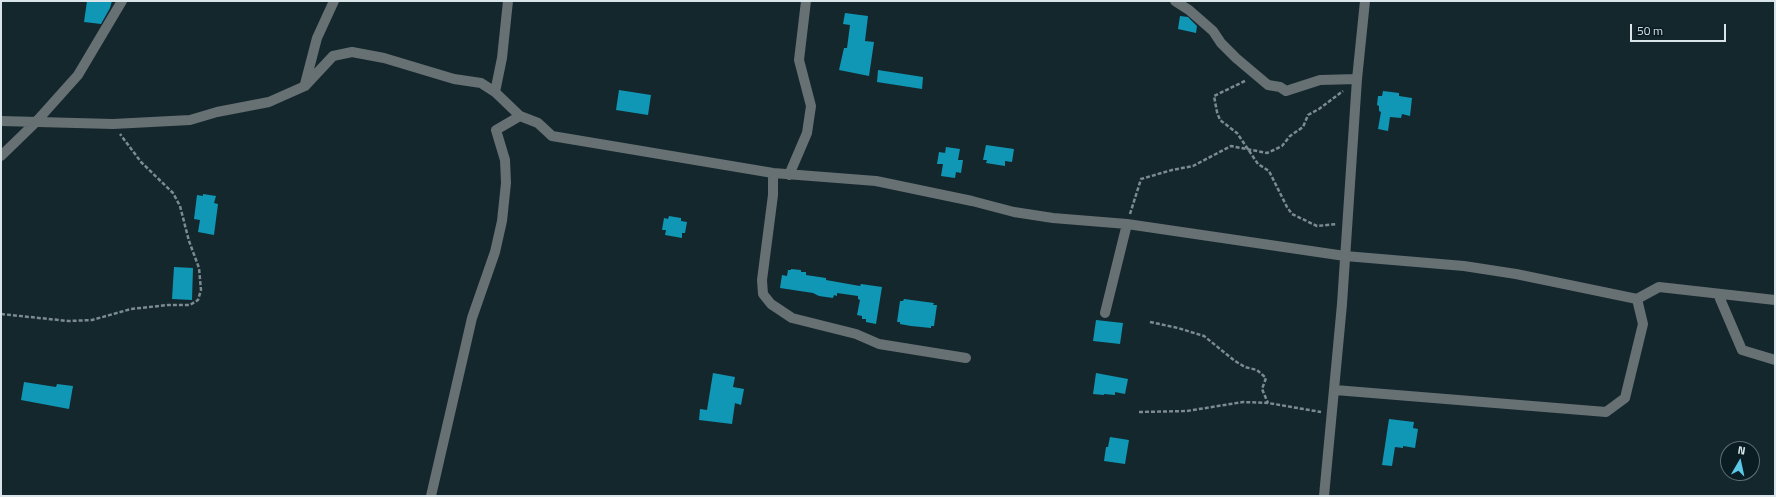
<!DOCTYPE html>
<html>
<head>
<meta charset="utf-8">
<style>
	body { margin:0 }
	#map { position:relative; width:1776px; height:497px; overflow:hidden; background:#14272d; font-family:"Titillium Web",sans-serif }
	canvas { display:block }
	.frame { position:absolute; inset:0; border:2px solid #d9e5e9; pointer-events:none }
	.north { position:absolute; left:1720px; top:441px; width:40px; height:40px; box-sizing:border-box; background:#0a1d23; border:1px solid #5d6d72; border-radius:50%; rotate:9deg; font-size:11px; font-weight:700; line-height:16px; text-align:center; color:#d9e5e9 }
	.north::after { content:''; display:block; margin:auto; width:14px; height:18px; background:#5ac8e6; clip-path:polygon(50% 0,100% 100%,50% 72%,0 100%) }
	.scale { position:absolute; left:1630px; top:24px; width:96px; height:18px; box-sizing:border-box; border:2px solid #d9e5e9; border-top:0; padding-left:5px; font-size:12px; line-height:14px; white-space:nowrap; color:#d9e5e9; -webkit-text-stroke:3px #0a1d23; paint-order:stroke }
</style>
</head>
<body>
<div id="map">
<canvas width="1776" height="497"></canvas>
<div class="frame"></div>
<div class="north">N</div>
<div class="scale">50 m</div>
</div>
<script>
const ctx = document.querySelector('canvas').getContext('2d');
ctx.lineJoin = 'round';
function fillPath(path, color) { ctx.fillStyle = color; ctx.fill(path, 'evenodd'); }
const toPath = rows => new Path2D(rows.map(r => 'M' + r).join(''));
function trace(path, color, width, dash) { ctx.strokeStyle = color; ctx.lineWidth = width; ctx.lineCap = dash ? 'butt' : 'round'; ctx.setLineDash(dash || []); ctx.stroke(path); }
const building = toPath([
	[87,1,112,1,110,8,101,24,84,22],
	[845,13,868,16,865,41,874,42,869,76,839,70,844,48,847,48,850,25,843,24],
	[1180,16,1188,17,1197,26,1196,33,1178,29],
	[878,70,923,77,922,89,877,82],
	[619,90,651,95,648,115,616,110],
	[1383,91,1399,93,1399,96,1412,98,1410,116,1402,114,1401,118,1390,117,1388,131,1378,129,1381,112,1379,111,1379,106,1377,105,1378,96,1382,96],
	[986,145,1014,149,1012,162,1005,161,1005,166,986,163,987,160,983,160],
	[946,147,960,149,958,160,963,160,961,173,956,172,955,178,941,176,943,164,937,164,939,152,945,153],
	[203,194,216,196,214,203,218,204,214,235,198,232,200,220,194,219,197,195,203,196],
	[669,216,681,218,681,221,687,222,685,233,682,233,682,238,665,235,666,230,662,230,664,218,668,219],
	[174,267,193,268,192,300,172,299],
	[791,269,801,270,801,272,806,272,806,275,826,278,826,280,860,286,861,284,882,287,876,324,866,322,866,319,862,319,862,316,857,315,860,300,858,299,858,296,837,293,837,296,834,295,833,298,819,296,813,293,780,288,782,275,787,276,788,270,791,270],
	[904,299,934,303,933,305,937,305,934,326,931,326,931,328,911,326,900,324,900,322,897,322,900,301,903,301],
	[1096,320,1123,323,1120,344,1093,341],
	[713,373,735,377,733,387,744,389,741,405,735,403,732,424,699,420,700,409,707,410],
	[1096,373,1128,379,1125,394,1115,392,1115,395,1104,394,1104,395,1093,394],
	[24,382,56,387,57,384,73,386,69,409,21,400],
	[1389,419,1414,422,1413,428,1418,429,1415,448,1403,446,1403,448,1395,447,1392,466,1382,465],
	[1110,437,1129,440,1125,464,1104,461,1106,447,1108,447]
]);
const path = toPath([
	[1245,81,1214,96,1217,112,1220,120,1237,133,1258,164,1269,171,1287,207,1292,214,1317,226,1337,224],
	[1130,214,1141,179,1172,170,1193,166,1231,146,1267,153,1276,149,1282,146,1290,136,1303,127,1308,115,1319,109,1343,91],
	[1,314,68,321,92,320,131,309,168,305,190,305,198,300,201,290,199,268,189,241,180,206,173,193,141,162,120,134],
	[1150,322,1178,328,1204,336,1235,361,1245,367,1257,370,1266,378,1262,389,1268,403],
	[1139,412,1187,411,1243,402,1268,403,1321,412]
]);
const minor = toPath([
	[1175,1,1189,10,1213,31,1221,43,1236,58,1268,85,1280,87,1286,91,1320,80,1357,79],
	[305,84,317,38,334,1],
	[495,92,502,58,508,1],
	[1,121,113,124,190,120,217,112,269,102,305,86,333,56,352,52,384,58,454,79,481,83,495,92,520,116,538,123,552,136,773,173,876,181,972,201,1014,212,1053,218,1127,224,1345,256,1464,266,1516,274,1637,299,1659,287,1775,300],
	[1,156,35,123,78,75,122,1],
	[773,173,773,195,762,280,763,294,771,304,792,318,856,334,879,344,966,358],
	[789,175,807,133,811,106,799,60,806,1],
	[1718,294,1742,350,1775,360],
	[1105,313,1127,224],
	[1335,390,1606,412,1625,398,1643,324,1637,299],
	[431,496,472,318,495,252,502,221,506,183,505,160,496,130,520,116],
	[1324,496,1342,304,1357,79,1365,1]
]);
fillPath(building, '#0f97b5');
trace(path, '#7b8b90', 2.5, [4, 2]);
trace(minor, '#677073', 10);
</script>
</body>
</html>
